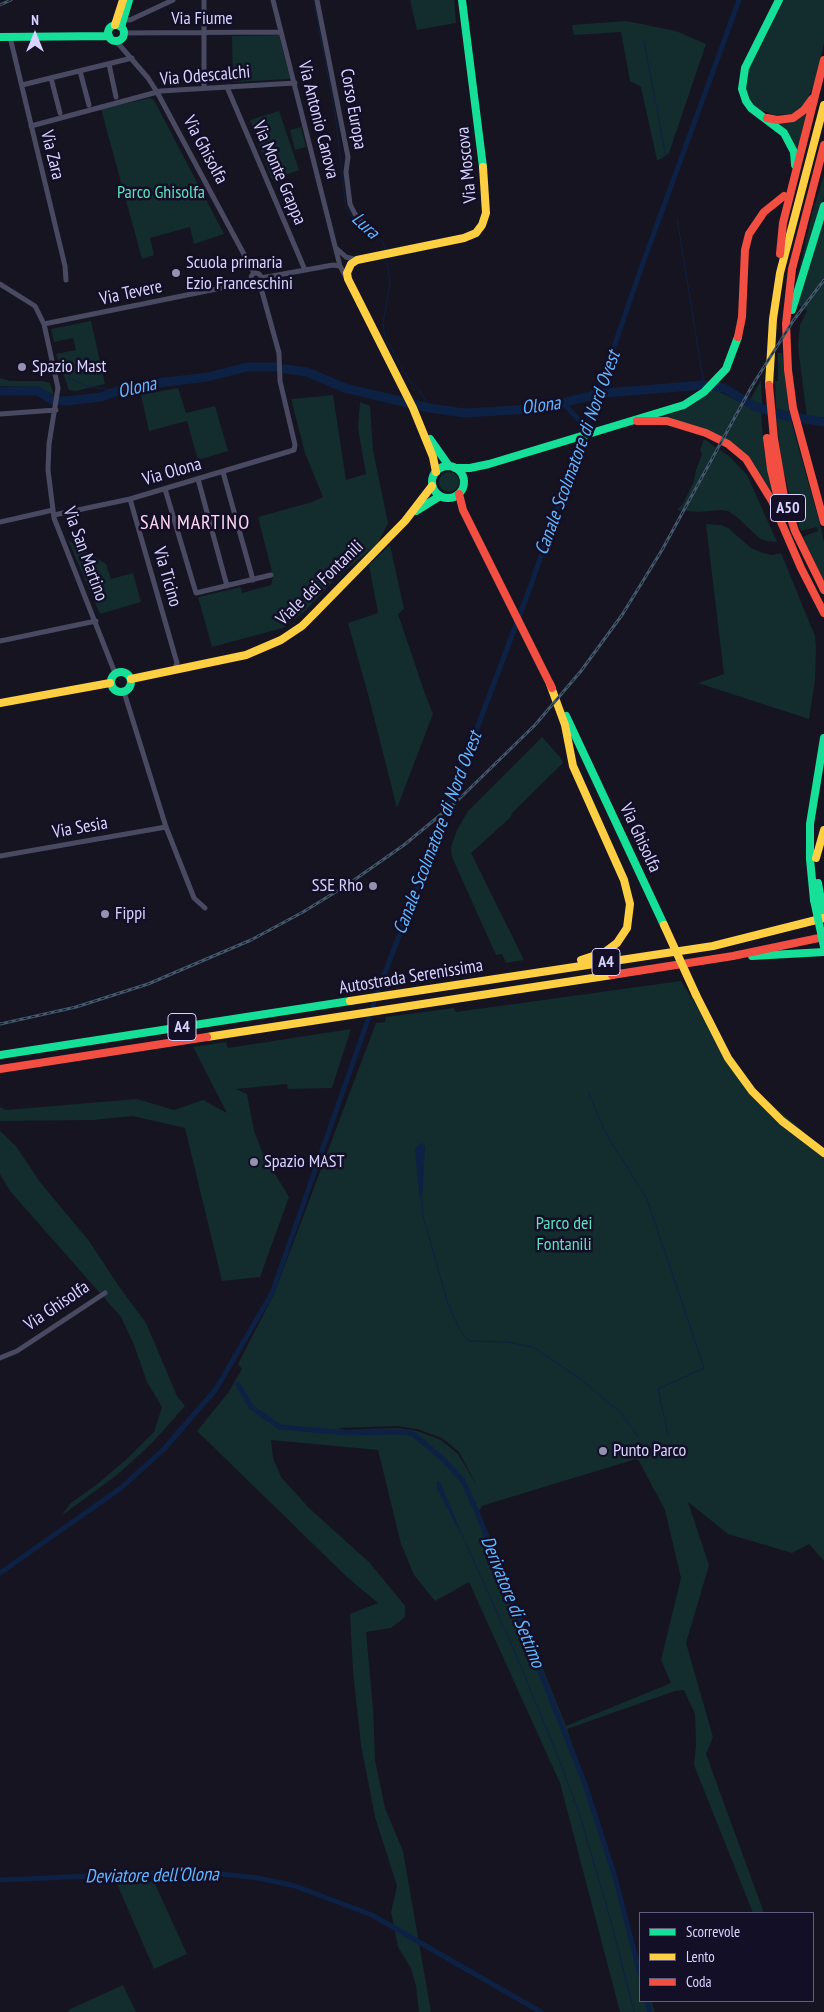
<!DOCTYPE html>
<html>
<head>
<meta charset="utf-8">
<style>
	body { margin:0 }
	#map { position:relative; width:824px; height:2012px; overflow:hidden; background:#161421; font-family:"PT Sans Narrow",sans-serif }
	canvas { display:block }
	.legend { position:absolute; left:639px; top:1912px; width:175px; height:90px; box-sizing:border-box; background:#130f26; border:1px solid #625e7d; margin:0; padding:6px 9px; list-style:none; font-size:15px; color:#d9d4ff }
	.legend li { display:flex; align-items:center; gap:10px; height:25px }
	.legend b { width:25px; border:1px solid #625e7d }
	.north { position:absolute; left:10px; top:10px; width:50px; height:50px; -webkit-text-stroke:4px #130f26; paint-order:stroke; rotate:0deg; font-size:14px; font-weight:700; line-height:20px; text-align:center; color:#d9d4ff }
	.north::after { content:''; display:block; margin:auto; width:18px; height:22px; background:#d9d4ff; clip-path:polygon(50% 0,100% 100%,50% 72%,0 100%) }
</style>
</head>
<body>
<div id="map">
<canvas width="824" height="2012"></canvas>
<ul class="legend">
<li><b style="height:6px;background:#16e098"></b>Scorrevole</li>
<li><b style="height:6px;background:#ffcf43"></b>Lento</li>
<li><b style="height:6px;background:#f24e42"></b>Coda</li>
</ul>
<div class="north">N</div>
</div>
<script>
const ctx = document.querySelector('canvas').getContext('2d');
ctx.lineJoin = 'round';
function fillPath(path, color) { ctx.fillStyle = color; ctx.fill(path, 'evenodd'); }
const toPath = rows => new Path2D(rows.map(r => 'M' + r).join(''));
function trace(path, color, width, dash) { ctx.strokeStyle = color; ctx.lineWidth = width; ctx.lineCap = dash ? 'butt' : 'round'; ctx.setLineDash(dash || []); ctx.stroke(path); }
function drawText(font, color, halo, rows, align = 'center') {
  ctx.font = font + ' "PT Sans Narrow",sans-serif'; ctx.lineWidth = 5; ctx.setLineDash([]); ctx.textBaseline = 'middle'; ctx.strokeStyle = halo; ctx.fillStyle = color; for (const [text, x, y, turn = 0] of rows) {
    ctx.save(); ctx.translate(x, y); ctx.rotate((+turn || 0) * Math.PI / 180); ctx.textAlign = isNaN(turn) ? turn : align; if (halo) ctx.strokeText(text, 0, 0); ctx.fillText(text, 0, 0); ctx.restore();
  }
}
const green = toPath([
	[410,0,454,0,456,23,417,30],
	[784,0,824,0,824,43,815,83,807,100,802,106,791,114,774,115,758,109,750,100,746,90,748,71],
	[626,21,676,31,706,44,669,153,661,159,657,160,641,87,630,81,621,32,574,35,572,25],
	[279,35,290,79,233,82,232,36],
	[150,98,154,100,224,234,194,244,190,227,150,238,154,255,142,259,101,109],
	[279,111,299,170,272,180,250,120],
	[806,112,798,152,779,122],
	[301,127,306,147,295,150,290,130],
	[824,175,824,198,798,275,812,214],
	[824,217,824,417,807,417,798,347,800,325,807,311,800,306,795,306],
	[91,321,105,384,76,391,69,390,56,354,76,350,73,338,54,342,51,329],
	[778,353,782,353,789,412,776,409,775,381,778,381],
	[0,378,10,381,43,381,50,383,54,395,37,387,0,386],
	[761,380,762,402,762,405,750,400],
	[178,388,186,413,215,406,228,451,198,460,187,421,149,431,141,395],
	[714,389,761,413,764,451,774,498,745,455,662,417,688,408],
	[333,395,346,480,366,474,358,428,360,402,370,406,373,450,388,523,378,543,334,580,304,612,283,628,212,647,198,597,241,587,242,593,271,585,273,576,258,517,312,502,323,497,305,453,291,399],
	[776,417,791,420,822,532,824,543,824,581,802,537,818,531,817,527,801,531,795,516,782,465],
	[704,439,730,457,747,475,777,542,766,541,759,538,738,518,728,511,721,510,698,512,677,510,683,504,694,481,696,470,702,454,700,450],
	'439 482a10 10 0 1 1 20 0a10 10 0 1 1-20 0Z',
	[706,524,721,525,728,528,751,548,763,553,772,555,781,553,815,636,816,648,815,680,809,719,698,683,724,674],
	[68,540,106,564,111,579,133,573,141,602,100,614],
	[390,545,404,609,398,614,424,691,433,714,397,808,368,694,348,623,378,613,369,565],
	[542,737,560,757,563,763,512,813,511,817,471,853,524,960,506,963,502,954,496,955,452,857,451,847,457,830,468,811],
	[681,981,742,1079,824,1149,824,1561,809,1544,792,1553,728,1534,688,1502,709,1565,686,1643,713,1737,706,1754,764,1913,753,1913,694,1765,696,1745,695,1714,684,1690,675,1691,567,1729,617,1877,640,1965,640,2001,651,2001,655,2012,620,2012,560,1783,469,1582,435,1601,414,1575,401,1544,378,1450,271,1440,273,1458,281,1477,309,1508,370,1563,405,1606,405,1617,391,1628,366,1632,373,1708,375,1760,385,1808,403,1851,431,2012,419,2012,416,1986,411,1968,398,1947,391,1912,397,1886,375,1817,361,1745,353,1671,350,1614,378,1603,348,1578,197,1431,228,1393,242,1369,238,1364,274,1294,376,1023,385,1022,386,1017,454,1008,456,1012],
	[397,1426,417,1429,442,1438,459,1452,477,1486,458,1454,441,1440,417,1431,398,1428,345,1430,338,1428],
	[636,1459,639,1461,665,1510,681,1578,661,1660,671,1683,566,1726,479,1511,482,1506,488,1504],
	[351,1029,332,1088,288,1089,287,1084,236,1089,247,1094,254,1131,263,1154,289,1197,260,1277,222,1281,185,1128,133,1116,93,1120,0,1121,0,1107,6,1110,137,1099,174,1110,203,1100,227,1113,193,1047,226,1042,228,1048],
	[0,1131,16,1146,40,1182,89,1241,120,1288,146,1323,177,1396,185,1406,153,1442,117,1475,61,1516,71,1503,96,1485,128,1458,154,1432,162,1407,147,1382,134,1345,121,1317,10,1191,0,1174],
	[154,1882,187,1954,154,1969,117,1884],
	[123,1985,136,2012,69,2012,68,2010]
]);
const water = toPath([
	[423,1143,425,1147,422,1201,419,1194,415,1148,418,1145],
	[437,1481,440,1482,467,1546,437,1489]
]);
const stream = toPath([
	[314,3,335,112,346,208,359,226,383,242,385,250],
	[644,41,666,157],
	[677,218,704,385],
	[386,256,390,283,383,324,385,337,410,382,419,389,429,408],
	[68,377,86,386,117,391],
	[589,1093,605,1132,647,1199,704,1368,658,1389,668,1435],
	[422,1201,423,1216,448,1304,461,1332,469,1341,508,1342,535,1348,579,1378,621,1413,638,1437],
	[467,1546,514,1650,561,1764,581,1819,610,1918,634,2012]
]);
const canal = toPath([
	[563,403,584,425,585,429],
	[238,1384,251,1407,280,1427,347,1433,404,1432,413,1434,443,1459,463,1481,477,1512,585,1784,615,1877,640,1974],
	[0,1573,121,1488,164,1449,216,1389,272,1293,377,994,531,585,643,263,739,0],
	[0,1880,162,1873,213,1873,258,1878,295,1886,372,1915,541,2012],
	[647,2001,650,2012]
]);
const river = toPath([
	[285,369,307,372,345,388,429,408,464,413,548,408,573,400,605,393,704,385,724,388,754,406,781,415,824,422],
	[0,391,38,391,52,400,66,401,101,397,117,391,148,384,208,377,247,367,276,367]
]);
const street = toPath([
	[204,0,204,88],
	[273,0,340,266,346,277],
	[317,0,348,157,346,172,350,204,355,214,361,221],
	[123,19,130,20,173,0],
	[124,33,281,32],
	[10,37,65,266,66,280],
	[116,41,148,78,157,92,254,273],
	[109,64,116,97],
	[80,71,89,105],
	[51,78,60,113],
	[22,85,132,58],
	[227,87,305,270],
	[31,126,161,91,295,83],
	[337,249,346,257,357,260],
	'251 278a5 5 0 1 1 10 0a5 5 0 1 1-10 0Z',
	[261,278,333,265,340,266],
	[0,284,35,306,44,324,58,388,49,444,48,470,54,518,115,673],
	[44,324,241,284,251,280],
	[0,414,56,410],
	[223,472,253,580],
	[198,479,227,586],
	[165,489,196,593,271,575],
	[130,499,177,663,174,671],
	[54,515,130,499,294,450,295,445,280,381,279,353,261,288,258,282],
	[0,522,53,510],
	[0,641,96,621],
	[124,692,166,827,194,898,205,908],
	[0,856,166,827],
	[0,1358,17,1351,105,1293]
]);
const fast = toPath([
	[462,0,483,167],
	[779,0,745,68,742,89,746,101,751,108,784,133,794,152,795,165],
	'108 33a8 8 0 1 1 16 0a8 8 0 1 1-16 0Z',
	[121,27,129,0],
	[0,37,109,36],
	[792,310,824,206],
	[430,439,449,466],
	'432 482a16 16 0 1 1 32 0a16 16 0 1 1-32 0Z',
	[455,468,470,468,489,464,684,405,704,392,726,369,738,337],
	[416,511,440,496],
	'111 682a10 10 0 1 1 20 0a10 10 0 1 1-20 0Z',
	[566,716,664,925],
	[818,883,824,917],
	[814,900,810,859,810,824,824,738],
	[752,956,824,952],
	[0,1055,350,1001]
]);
const slow = toPath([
	[115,25,123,0],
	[769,385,773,319,780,273,824,105],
	[436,472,433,457,413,408,348,279,347,273,351,264,357,260,464,238,476,233,482,225,486,213,483,167],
	[131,679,246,655,281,640,302,626,313,615,405,521,432,486],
	[550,684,565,725,573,766,624,880,630,904,627,928,617,943,605,952,581,960],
	[0,703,110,683],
	[816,858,824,830],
	[696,995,728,1058,752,1091,782,1121,824,1153],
	[350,1001,713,946,824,918],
	[207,1037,612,975]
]);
const jam = toPath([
	[767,118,777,120,793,118,804,110,812,99],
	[824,145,792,269,786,324,788,370,793,408,824,522],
	[780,254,783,223,824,60],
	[738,337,742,317,745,250,749,234,764,212,784,196],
	[769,385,774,439,784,497,795,531,824,590],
	[637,421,667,421,706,433,728,444,746,459,772,501,801,568,824,613],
	[767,438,771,469,780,507],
	[459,494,463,510,552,688],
	[612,975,733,956,824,937],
	[0,1069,207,1037]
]);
const rail = toPath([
	[0,5,11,0],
	[0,1024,76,1007,148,984,251,940,303,912,347,885,404,845,456,802,535,725,581,671,622,615,662,550,752,386,793,321,824,280]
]);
const fastBridge = toPath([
	[814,900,824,947]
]);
const slowBridge = toPath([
	[664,925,696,995]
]);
const markers = [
	[176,273,5,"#9591b1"],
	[22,367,5,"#9591b1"],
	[373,886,5,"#9591b1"],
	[105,914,5,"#9591b1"],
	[254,1162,5,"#9591b1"],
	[603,1451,5,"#9591b1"]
];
const shields = [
	[788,508,35],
	[606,962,28],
	[182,1027,28]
];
const shieldNames = [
	["A50",788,508],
	["A4",606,962],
	["A4",182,1027]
];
const streetNames = [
	["Via Fiume",202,19],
	["Via Odescalchi",205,76,-5],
	["Corso Europa",353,109,80],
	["Via Antonio Canova",318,120,76],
	["Via Ghisolfa",205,150,62],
	["Via Zara",52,155,76],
	["Via Moscova",467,165,-96],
	["Via Monte Grappa",279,173,67],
	["Via Tevere",131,293,-12],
	["Via Olona",172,472,-16],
	["Via San Martino",85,554,70],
	["Via Ticino",167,577,74],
	["Viale dei Fontanili",320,583,-44],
	["Via Sesia",80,828,-10],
	["Via Ghisolfa",640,838,65],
	["Autostrada Serenissima",411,977,-9],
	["Via Ghisolfa",57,1306,-34]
];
const parkNames = [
	["Parco Ghisolfa",161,193],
	["Parco dei",564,1224],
	["Fontanili",564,1245]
];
const poiNames = [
	["Scuola primaria",186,263],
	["Ezio Franceschini",186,284],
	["Spazio Mast",32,367],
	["SSE Rho",363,886,"right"],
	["Fippi",115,914],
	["Spazio MAST",264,1162],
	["Punto Parco",613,1451]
];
const waterNames = [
	["Lura",365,226,43],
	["Olona",137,388,-13],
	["Olona",541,406,-8],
	["Canale Scolmatore di Nord Ovest",578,453,-70],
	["Canale Scolmatore di Nord Ovest",438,833,-69],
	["Derivatore di Settimo",512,1602,68],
	["Deviatore dell'Olona",152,1876,-1]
];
const quarterNames = [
	["SAN MARTINO",195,523]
];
fillPath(green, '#132c2d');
fillPath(water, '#0d2144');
trace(stream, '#0d2144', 1);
trace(canal, '#0d2144', 5);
trace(river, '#0d2144', 9);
trace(street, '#4a4962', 5);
trace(fast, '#16e098', 8);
trace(slow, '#ffcf43', 8);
trace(jam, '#f24e42', 8);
trace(rail, '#43596b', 3);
trace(rail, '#130f26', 1, [4]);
trace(fastBridge, '#16e098', 8);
trace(slowBridge, '#ffcf43', 8);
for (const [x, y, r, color] of markers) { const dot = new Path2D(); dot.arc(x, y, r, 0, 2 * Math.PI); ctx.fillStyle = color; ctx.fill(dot); trace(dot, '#130f26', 2); }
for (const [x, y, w] of shields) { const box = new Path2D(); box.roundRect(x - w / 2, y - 13.5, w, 27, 4); ctx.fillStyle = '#130f26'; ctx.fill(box); trace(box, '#d9d4ff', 1); }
drawText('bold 16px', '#d9d4ff', null, shieldNames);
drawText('18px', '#d9d4ff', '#130f26', streetNames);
drawText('18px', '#5fe0c0', '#130f26', parkNames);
drawText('18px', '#d9d4ff', '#130f26', poiNames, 'left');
drawText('italic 19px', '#62b6ff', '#130f26', waterNames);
ctx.letterSpacing = '1px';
drawText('20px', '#ffd6f0', '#130f26', quarterNames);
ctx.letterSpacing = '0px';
</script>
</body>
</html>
